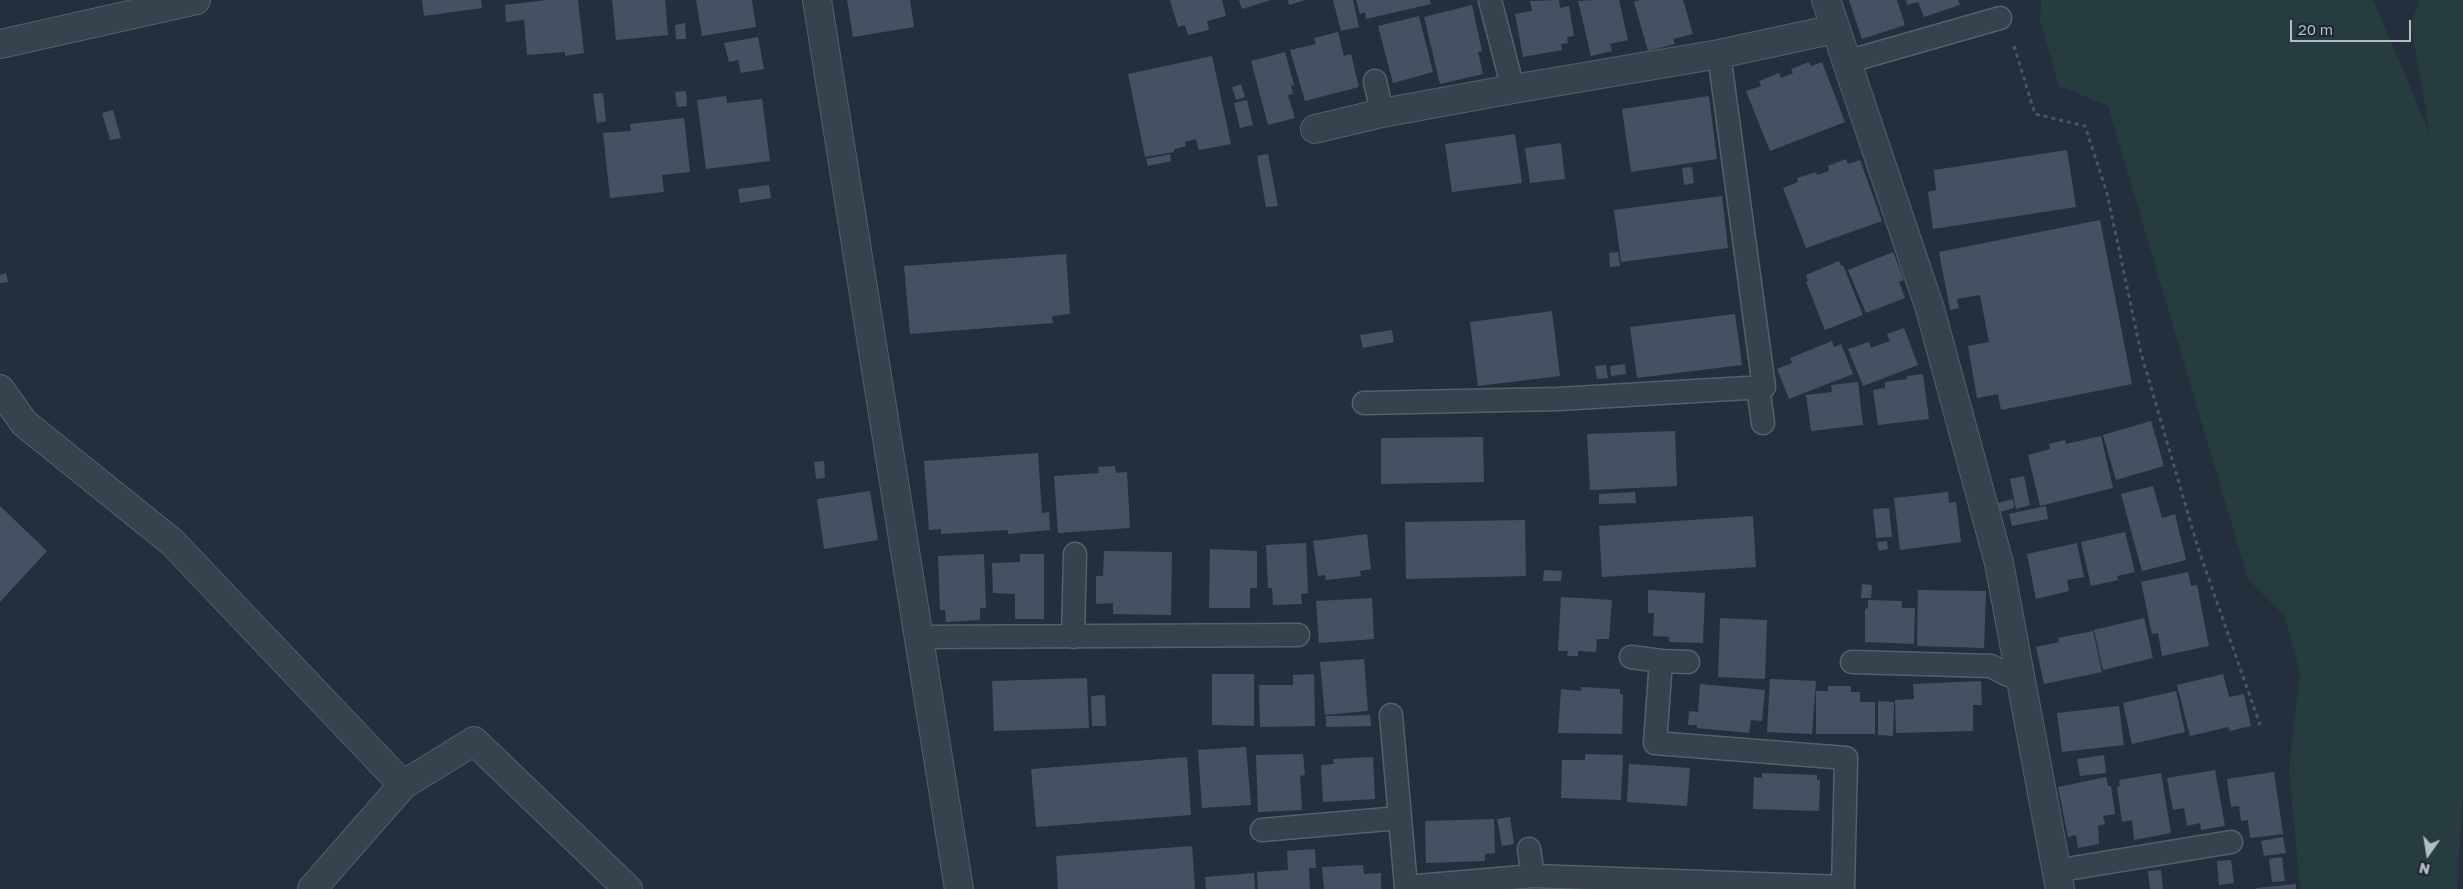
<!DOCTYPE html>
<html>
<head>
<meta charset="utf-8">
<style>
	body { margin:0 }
	#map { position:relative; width:2463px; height:889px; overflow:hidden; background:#242f3e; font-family:"Golos Text",sans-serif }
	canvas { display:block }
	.north { position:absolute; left:2403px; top:829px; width:50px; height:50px; -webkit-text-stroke:4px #1d2633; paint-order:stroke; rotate:193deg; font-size:14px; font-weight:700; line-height:20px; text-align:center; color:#b4bcc9 }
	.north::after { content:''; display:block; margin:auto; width:18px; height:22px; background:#b4bcc9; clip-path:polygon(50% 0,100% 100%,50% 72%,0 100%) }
	.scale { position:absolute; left:2290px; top:20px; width:121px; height:22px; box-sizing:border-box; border:2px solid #b4bcc9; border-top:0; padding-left:6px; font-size:15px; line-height:18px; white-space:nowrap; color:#b4bcc9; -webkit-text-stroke:4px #1d2633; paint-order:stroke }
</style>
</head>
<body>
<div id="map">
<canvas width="2463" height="889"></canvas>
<div class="north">N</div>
<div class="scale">20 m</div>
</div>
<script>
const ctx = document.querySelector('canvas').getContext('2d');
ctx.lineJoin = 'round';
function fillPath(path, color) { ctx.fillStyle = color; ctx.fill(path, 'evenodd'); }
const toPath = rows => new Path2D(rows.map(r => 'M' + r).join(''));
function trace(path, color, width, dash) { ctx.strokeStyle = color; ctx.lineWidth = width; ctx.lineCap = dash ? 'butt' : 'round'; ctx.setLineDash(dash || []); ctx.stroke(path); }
const green = toPath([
	[2041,0,2373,0,2430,134,2411,25,2419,0,2463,0,2463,798,2457,889,2300,889,2289,769,2300,672,2284,615,2248,579,2108,106,2059,86,2040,20]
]);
const building = toPath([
	[422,0,481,0,482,8,424,16],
	[547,0,578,0,584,53,565,56,565,52,527,55,524,20,506,22,505,5],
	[612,0,665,0,668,35,616,40],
	[696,0,752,0,756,27,702,36],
	[847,0,910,0,914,27,853,37],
	[1170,0,1222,0,1226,16,1207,21,1209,30,1188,35,1185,25,1178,27],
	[1239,0,1271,0,1242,9],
	[1288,0,1305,0,1289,5],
	[1333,0,1353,0,1359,27,1341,31],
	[1356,0,1430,0,1431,4,1366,19,1365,12,1360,14],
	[1559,0,1560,8,1569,6,1574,36,1567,37,1568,43,1561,44,1562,50,1523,57,1515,14,1532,11,1530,1],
	[1594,0,1619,0,1628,40,1610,44,1612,51,1591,56,1578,1],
	[1641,0,1683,0,1693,34,1673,39,1675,44,1648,51,1634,2],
	[1849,0,1897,0,1905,25,1862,39],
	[1906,0,1958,0,1960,5,1924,17,1918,2,1907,5],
	[1472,5,1482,51,1478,52,1483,74,1440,84,1424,17],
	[1419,16,1433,72,1393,83,1378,26],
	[685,23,686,39,676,39,675,25],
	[1338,32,1344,56,1351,54,1359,87,1305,101,1290,50,1316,44,1314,38],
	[758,37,764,69,741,73,738,60,729,62,724,43],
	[1285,52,1294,85,1291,86,1293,94,1288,95,1295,118,1268,125,1251,61],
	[1212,56,1231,144,1199,150,1196,139,1185,142,1186,146,1174,149,1174,152,1145,157,1128,74],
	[1809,62,1811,66,1822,62,1845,122,1770,151,1746,91,1761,86,1759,81,1779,73,1781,78,1793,73,1791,69],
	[1241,84,1245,97,1236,100,1232,87],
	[686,91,687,106,677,107,675,92],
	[603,93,606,121,597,123,593,94],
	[726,96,727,103,762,99,770,161,706,169,697,100],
	[1709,96,1717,159,1631,172,1622,109],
	[1247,100,1253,125,1240,128,1234,103],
	[113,110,121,138,110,140,102,113],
	[684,118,690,172,662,175,664,192,610,198,603,133,631,131,630,124],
	[1515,134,1522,183,1452,192,1445,144],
	[1561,143,1565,179,1530,183,1525,148],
	[2067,150,2076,207,1933,229,1928,192,1936,190,1934,170],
	[1170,154,1171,161,1148,166,1146,159],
	[1268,154,1278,206,1266,207,1257,156],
	[1846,159,1848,164,1860,160,1882,221,1806,248,1783,188,1798,182,1797,178,1816,172,1817,175,1829,171,1828,166],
	[1692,167,1694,183,1684,185,1682,168],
	[769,185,771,198,740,203,738,189],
	[1722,196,1728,248,1621,262,1614,210],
	[2100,220,2132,384,2001,410,1998,394,1977,398,1968,346,1989,342,1980,295,1957,299,1959,308,1950,310,1939,252],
	[1618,252,1620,266,1610,267,1609,253],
	[1893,252,1904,280,1899,282,1905,298,1866,313,1848,270],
	[1066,254,1070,314,1052,316,1053,323,910,334,904,266],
	[1839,261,1841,266,1843,265,1863,315,1825,330,1806,282,1808,281,1806,275],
	[6,273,8,282,0,283,0,275],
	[1552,311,1560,376,1478,386,1470,322],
	[1735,314,1742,365,1637,378,1630,327],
	[1904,328,1918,365,1863,386,1848,349,1869,342,1871,348,1890,341,1887,334],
	[1392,330,1394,342,1363,348,1360,335],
	[1832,341,1834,347,1841,344,1853,374,1789,399,1777,369,1792,363,1790,358],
	[1625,364,1626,374,1611,376,1610,366],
	[1606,365,1608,378,1597,379,1595,366],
	[1923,374,1929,419,1878,425,1873,390,1885,388,1885,382,1907,379,1907,376],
	[1858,382,1863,425,1811,431,1806,395,1832,392,1831,385],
	[2151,421,2164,466,2116,480,2103,435],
	[1675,431,1677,486,1590,490,1587,434],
	[2101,436,2113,488,2040,506,2028,455,2050,449,2049,444,2065,440,2066,444],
	[1483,437,1484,482,1381,484,1381,438],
	[1038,453,1042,513,1049,512,1050,530,1008,534,1008,530,941,534,941,529,929,530,924,461],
	[824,461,825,478,816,479,814,462],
	[1115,466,1116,473,1127,472,1130,528,1058,533,1054,476,1099,473,1098,467],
	[2024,476,2030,505,2016,509,2010,479],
	[2153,486,2162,518,2175,514,2186,560,2142,571,2121,494],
	[870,491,878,540,824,549,817,499],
	[1635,492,1636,503,1599,504,1599,494],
	[1948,492,1949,503,1956,502,1961,542,1900,550,1894,498],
	[2013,499,2014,508,2000,512,1998,503],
	[0,506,47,551,0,602],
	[2046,506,2048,519,2012,526,2009,514],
	[1889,508,1892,537,1876,538,1873,509],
	[1753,516,1756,567,1602,577,1599,526],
	[1525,520,1526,576,1406,579,1405,522],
	[2125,532,2135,572,2117,576,2118,580,2091,586,2081,542],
	[1367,534,1371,569,1360,571,1361,576,1326,580,1325,575,1318,576,1313,541],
	[1887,541,1888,549,1879,551,1877,542],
	[1306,543,1308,593,1301,594,1302,604,1273,605,1272,588,1268,588,1266,545],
	[2077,543,2084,577,2067,580,2069,591,2036,599,2027,554],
	[1210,549,1257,551,1257,588,1250,588,1250,608,1209,608],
	[1104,551,1172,552,1171,615,1113,614,1113,603,1096,604,1096,576,1103,576],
	[984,554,986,608,980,608,980,620,946,622,945,610,940,610,938,556],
	[1020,554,1044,554,1044,619,1015,619,1015,594,993,593,992,563,1020,562],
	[1544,570,1562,571,1561,581,1543,581],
	[2188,572,2191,586,2197,585,2209,646,2162,656,2158,633,2152,634,2141,582],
	[1862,584,1872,585,1871,598,1861,598],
	[1648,590,1705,593,1703,643,1669,642,1669,637,1653,636,1654,613,1648,613],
	[1918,590,1986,591,1984,648,1917,646],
	[1561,597,1612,600,1609,639,1597,639,1596,652,1578,651,1578,656,1567,656,1568,651,1558,651],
	[1372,598,1374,639,1319,643,1316,601],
	[1868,600,1902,601,1902,608,1915,608,1914,644,1865,642,1865,609,1868,608],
	[1720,618,1767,620,1765,679,1718,677],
	[2144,618,2153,658,2103,670,2094,630],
	[2093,631,2102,672,2044,684,2036,647,2059,642,2058,638],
	[1364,659,1368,711,1325,715,1320,662],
	[1212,674,1254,674,1254,726,1212,725],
	[1314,674,1315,726,1260,727,1259,685,1293,685,1293,675],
	[2223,674,2229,697,2244,694,2251,726,2230,731,2228,727,2190,736,2177,685],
	[1087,678,1089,728,994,731,992,681],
	[1770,679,1816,681,1812,734,1767,732],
	[1981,681,1982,705,1973,705,1973,731,1896,733,1895,700,1914,699,1913,684],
	[1700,684,1765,690,1762,721,1751,720,1749,733,1697,728,1697,725,1688,725,1689,711,1698,712],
	[1828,686,1851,686,1851,692,1860,692,1860,702,1875,702,1875,734,1816,734,1816,691,1828,691],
	[1581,687,1620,689,1620,694,1623,694,1622,734,1558,733,1561,689,1581,691],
	[2176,691,2185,732,2132,744,2123,703],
	[1105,695,1106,726,1092,726,1091,696],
	[1878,701,1894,702,1893,736,1878,735],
	[2119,706,2124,745,2062,752,2057,713],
	[1370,715,1371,726,1326,727,1326,716],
	[1246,747,1251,805,1202,808,1198,750],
	[1303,754,1305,775,1300,776,1302,810,1258,812,1256,755],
	[1585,754,1623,755,1621,800,1561,798,1562,760,1585,760],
	[2104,755,2106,773,2080,776,2077,759],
	[1187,757,1191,815,1036,827,1031,769],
	[1373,757,1375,799,1323,802,1321,765,1334,764,1333,759],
	[1629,764,1690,768,1687,806,1627,802],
	[2215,770,2225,826,2201,830,2200,823,2187,826,2184,808,2173,810,2167,778],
	[2274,772,2283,834,2250,838,2248,820,2241,821,2239,806,2231,807,2227,779],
	[1762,773,1817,775,1817,780,1820,780,1819,811,1753,809,1754,777,1762,778],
	[2161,773,2171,833,2134,840,2132,820,2122,822,2117,787,2120,786,2119,780],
	[2106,777,2108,786,2111,786,2115,814,2103,816,2105,824,2098,826,2099,844,2078,848,2076,835,2068,837,2058,787],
	[1510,817,1514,844,1502,846,1497,819],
	[1494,819,1495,853,1485,854,1485,861,1426,863,1425,821],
	[2283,837,2286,853,2264,856,2261,841],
	[1192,846,1195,889,1058,889,1056,856],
	[1315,849,1316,868,1309,868,1310,889,1258,889,1257,872,1288,870,1287,851],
	[2282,857,2285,881,2272,882,2269,859],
	[2231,860,2234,883,2219,885,2217,861],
	[1363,865,1364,874,1381,873,1381,889,1324,889,1322,867],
	[2161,870,2163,889,2150,889,2148,871],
	[1254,873,1255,889,1206,889,1205,877],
	[2296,884,2296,889,2256,889,2256,888]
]);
const path = toPath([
	[2014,46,2035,114,2085,126,2107,193,2141,353,2198,548,2260,725]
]);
const service = toPath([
	[1490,0,1513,89],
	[1846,62,2000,18],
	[1375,81,1382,113],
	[1758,387,1763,423],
	[1364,403,1558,399,1764,387,1719,54],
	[919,637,1298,635],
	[1073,637,1075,554],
	[1631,657,1661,661,1655,743,1846,758,1843,889],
	[1661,661,1688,662],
	[1852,662,1991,666,2008,675,2020,673],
	[1391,715,1406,887,1533,876,1843,887],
	[1262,830,1399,818],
	[1529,849,1533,876],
	[2055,871,2231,842]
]);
const minor = toPath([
	[817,0,959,889],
	[1826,0,1930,309,1999,563,2060,889],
	[0,44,196,0],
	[1315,129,1382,113,1513,89,1719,54,1835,29],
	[0,389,24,423,172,542,403,785],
	[312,889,403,785,474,741,628,889]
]);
fillPath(green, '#263c3f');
fillPath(building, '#455162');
trace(service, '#565f6c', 25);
trace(minor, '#565f6c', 30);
trace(path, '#44595c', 3, [4, 4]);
trace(service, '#38414e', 22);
trace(minor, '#38414e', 28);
</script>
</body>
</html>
